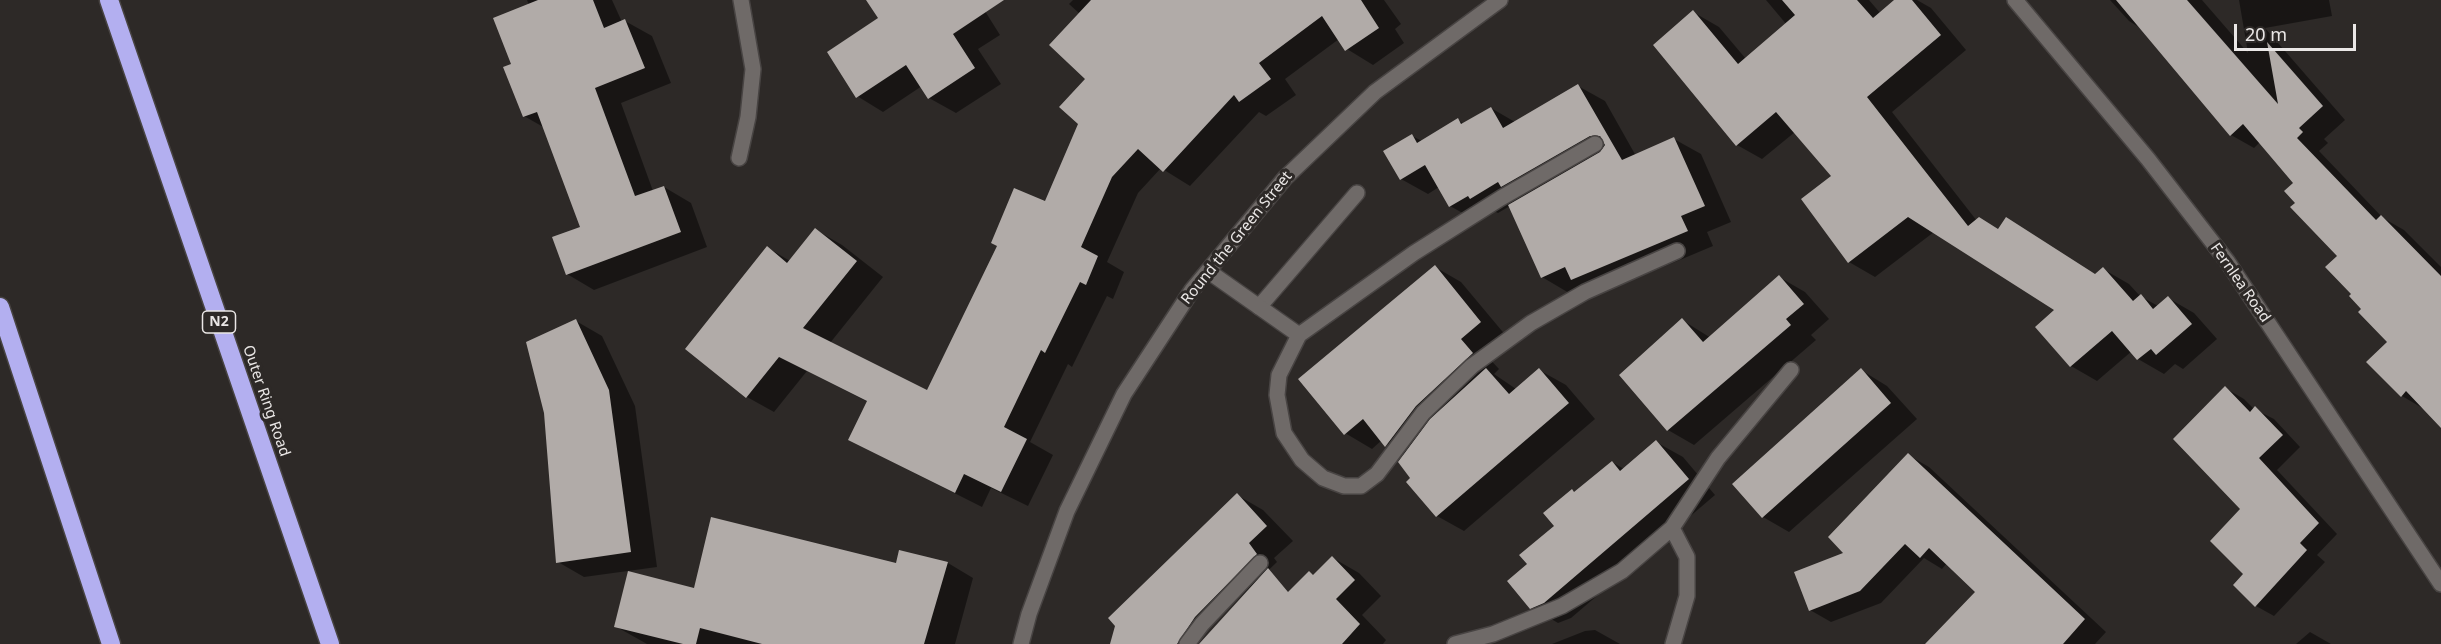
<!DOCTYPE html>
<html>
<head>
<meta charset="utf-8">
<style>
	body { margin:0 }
	#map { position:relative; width:2441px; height:644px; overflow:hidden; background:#2d2927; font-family:"Noto Sans",sans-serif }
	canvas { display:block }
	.scale { position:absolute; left:2234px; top:24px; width:122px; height:27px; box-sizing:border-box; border:3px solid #eae7e6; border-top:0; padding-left:8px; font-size:18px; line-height:21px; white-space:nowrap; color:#eae7e6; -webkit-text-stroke:4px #2d2927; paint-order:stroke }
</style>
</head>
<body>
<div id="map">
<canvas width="2441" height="644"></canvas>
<div class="scale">20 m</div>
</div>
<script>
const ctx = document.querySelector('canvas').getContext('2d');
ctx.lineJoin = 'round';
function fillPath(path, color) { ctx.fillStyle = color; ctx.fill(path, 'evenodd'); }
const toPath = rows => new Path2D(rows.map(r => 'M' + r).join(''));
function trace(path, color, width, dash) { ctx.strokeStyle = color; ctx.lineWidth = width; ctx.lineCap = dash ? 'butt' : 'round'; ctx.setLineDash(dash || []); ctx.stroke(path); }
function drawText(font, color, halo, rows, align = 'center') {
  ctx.font = font + ' "Noto Sans",sans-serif'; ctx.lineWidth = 6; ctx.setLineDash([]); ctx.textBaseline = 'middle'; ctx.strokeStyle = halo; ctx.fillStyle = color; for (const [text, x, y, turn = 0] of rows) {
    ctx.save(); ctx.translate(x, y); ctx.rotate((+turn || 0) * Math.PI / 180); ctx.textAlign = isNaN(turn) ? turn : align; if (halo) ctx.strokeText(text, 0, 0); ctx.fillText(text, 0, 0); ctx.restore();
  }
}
const shadow = toPath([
	[527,0,612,0,622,22,625,21,652,36,671,83,621,103,653,191,664,187,691,203,707,247,594,290,567,274,582,228,545,128,524,116,512,64,529,5],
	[868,0,996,0,983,8,1000,35,978,49,1001,84,956,113,929,98,922,86,883,112,857,96,880,19],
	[1073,0,1384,0,1401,24,1395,29,1404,43,1373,65,1347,49,1339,39,1285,79,1296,95,1266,116,1259,112,1190,186,1161,168,1138,193,1107,262,1124,272,1113,299,1107,296,1072,367,1068,364,1030,442,1053,455,1028,506,991,488,982,507,849,440,868,402,807,371,774,412,747,397,687,348,768,248,790,261,816,230,842,245,883,277,830,343,928,392,1045,203,1080,124,1087,79,1080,14,1069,4],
	[1766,0,1869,0,1881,14,1897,0,1917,0,1931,8,1966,50,1892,112,1977,221,2096,275,2103,269,2129,284,2140,296,2158,306,2168,298,2194,313,2217,339,2183,369,2175,364,2164,374,2138,359,2132,351,2097,381,2071,366,2037,327,2057,310,1934,232,1875,277,1849,262,1833,176,1795,132,1762,159,1737,145,1693,12,1719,27,1746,59,1787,25],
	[2110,0,2202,0,2248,53,2239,0,2329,0,2332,16,2265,28,2345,120,2324,139,2328,143,2319,151,2383,218,2404,230,2441,267,2441,426,2424,409,2402,396,2389,342,2353,294,2339,256,2297,203,2295,183,2260,142,2254,148,2231,135,2142,29,2129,21],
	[1578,86,1605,101,1636,156,1674,139,1701,154,1731,222,1707,232,1713,246,1599,294,1584,286,1569,293,1542,277,1510,206,1498,213,1494,211,1477,221,1450,206,1439,187,1428,194,1401,179,1412,136,1422,141,1458,120,1464,124,1491,108,1515,122],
	[1435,267,1461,282,1507,337,1486,355,1499,369,1494,374,1516,389,1539,370,1566,385,1595,419,1464,531,1437,516,1413,478,1405,456,1382,440,1372,449,1345,433],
	[1779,277,1805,292,1829,319,1811,335,1816,340,1694,445,1668,430,1621,375,1682,320,1711,338],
	[576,321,602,336,635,406,657,567,584,577,558,562,545,412],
	[1861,370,1887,386,1917,419,1789,532,1763,517],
	[2225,388,2244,399,2254,409,2274,419,2300,447,2277,470,2337,534,2317,555,2325,562,2274,616,2256,606,2245,574,2243,509],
	[1656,442,1683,457,1715,495,1571,618,1558,623,1531,607,1529,564,1576,493,1612,462,1624,469],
	[1908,455,1929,467,2106,632,2095,644,1927,644,1977,592,1947,563,1942,569,1924,558,1881,603,1831,622,1810,610],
	[1237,495,1263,510,1293,541,1274,558,1277,562,1192,644,1136,644],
	[900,551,948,563,973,578,955,644,647,644,615,626,695,590,897,565],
	[1333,558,1359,573,1381,596,1362,615,1386,640,1383,644,1237,644,1309,573,1315,576],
	[1595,630,1620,644,1552,644,1585,631],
	[2310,632,2331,644,2296,644]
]);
const building = toPath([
	[538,0,593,0,604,28,625,19,645,68,595,88,635,196,664,186,681,232,566,275,552,237,580,227,537,112,523,117,503,67,511,64,493,18],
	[866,0,1004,0,953,34,975,68,928,99,906,65,856,98,827,52,878,18],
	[1091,0,1361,0,1379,28,1345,51,1322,16,1259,63,1271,79,1239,102,1234,95,1163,172,1138,149,1112,177,1081,247,1098,256,1086,285,1080,282,1045,353,1041,350,1004,427,1027,439,1001,492,964,474,955,493,848,440,867,401,779,357,746,398,685,349,767,246,787,263,815,228,857,261,803,328,927,390,997,246,991,243,1014,188,1045,201,1078,124,1059,107,1085,79,1049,45],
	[1782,0,1857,0,1873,18,1894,0,1912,0,1941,35,1867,97,1968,226,1979,217,1998,229,2006,217,2095,274,2103,267,2133,301,2141,294,2153,309,2168,296,2192,324,2156,355,2151,349,2137,360,2112,331,2070,367,2035,327,2054,310,1908,217,1848,263,1801,199,1831,176,1776,112,1736,146,1653,45,1693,10,1738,64,1795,15],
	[2116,0,2187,0,2278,104,2267,42,2323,106,2299,128,2303,132,2297,138,2376,220,2381,215,2441,276,2441,428,2406,391,2401,397,2366,362,2387,342,2358,312,2361,309,2349,296,2351,294,2325,267,2337,256,2290,207,2295,203,2284,191,2293,183,2243,124,2230,136],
	[1578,84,1622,160,1674,137,1705,206,1681,216,1688,231,1571,280,1565,267,1541,278,1508,205,1600,152,1605,145,1600,136,1590,136,1501,187,1498,182,1470,199,1468,196,1449,207,1425,165,1400,180,1383,151,1412,134,1417,143,1458,118,1461,124,1491,107,1503,128],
	[1435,265,1481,322,1461,339,1473,353,1416,406,1385,447,1363,419,1344,435,1298,379],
	[1779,275,1804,304,1786,319,1791,325,1667,431,1619,375,1682,318,1703,342],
	[576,319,609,390,631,552,556,563,544,413,526,342],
	[1486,368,1509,394,1539,368,1569,403,1436,517,1406,482,1410,478,1398,462,1430,419],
	[1861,368,1891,403,1762,518,1732,484],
	[2225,386,2250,412,2255,406,2283,435,2259,458,2319,523,2300,543,2307,550,2255,607,2233,585,2243,574,2210,541,2240,509,2173,439],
	[1656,440,1689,479,1544,603,1530,609,1507,581,1527,564,1519,555,1554,526,1543,513,1572,489,1574,492,1612,461,1620,471],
	[1908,453,2085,619,2063,644,1925,644,1975,592,1929,548,1920,558,1905,544,1860,591,1809,611,1794,572,1843,553,1828,537],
	[1237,493,1267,526,1249,543,1257,554,1195,617,1177,644,1110,644,1115,626,1108,618],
	[711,517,896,563,899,550,948,562,924,644,762,644,700,628,696,644,683,644,614,627,628,571,694,588],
	[1332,556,1355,580,1336,599,1360,624,1342,644,1199,644,1268,568,1288,592,1309,571,1313,575]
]);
const service = toPath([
	[1259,307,1357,193]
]);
const minor = toPath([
	[2015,0,2148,159,2227,261,2441,584],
	[1595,144,1501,198,1414,253,1299,335,1279,375,1277,395,1284,433,1302,460,1323,478,1344,486,1361,486,1377,474,1423,413,1472,366,1531,323,1585,292,1677,251],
	[739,158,748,117,753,69,741,0],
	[1208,271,1299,335],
	[1672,528,1687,557,1687,596,1673,644],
	[1021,644,1029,614,1067,511,1124,394,1192,290,1285,178,1375,92,1500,0],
	[1187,644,1202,624,1260,563],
	[1455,644,1493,634,1562,606,1622,571,1672,528,1718,458,1791,370]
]);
const motorway = toPath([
	[109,0,330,644],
	[0,307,111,644]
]);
const shields = [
	[219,322,33]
];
const shieldNames = [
	["N2",219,322]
];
const streetNames = [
	["Round the Green Street",1237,238,-51],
	["Fernlea Road",2240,283,55],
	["Outer Ring Road",266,401,71]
];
fillPath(shadow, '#0007');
fillPath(building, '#b1aba8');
trace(service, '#484443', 18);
trace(minor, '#484443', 18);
trace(motorway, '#484443', 21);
trace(service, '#6f6a68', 15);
trace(minor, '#6f6a68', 15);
trace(motorway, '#b3aff0', 18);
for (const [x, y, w] of shields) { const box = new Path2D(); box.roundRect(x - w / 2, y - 11, w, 22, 4.5); ctx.fillStyle = '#2d2927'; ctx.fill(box); trace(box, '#eae7e6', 1.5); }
drawText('bold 14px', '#eae7e6', null, shieldNames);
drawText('15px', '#eae7e6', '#2d2927', streetNames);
</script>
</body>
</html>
